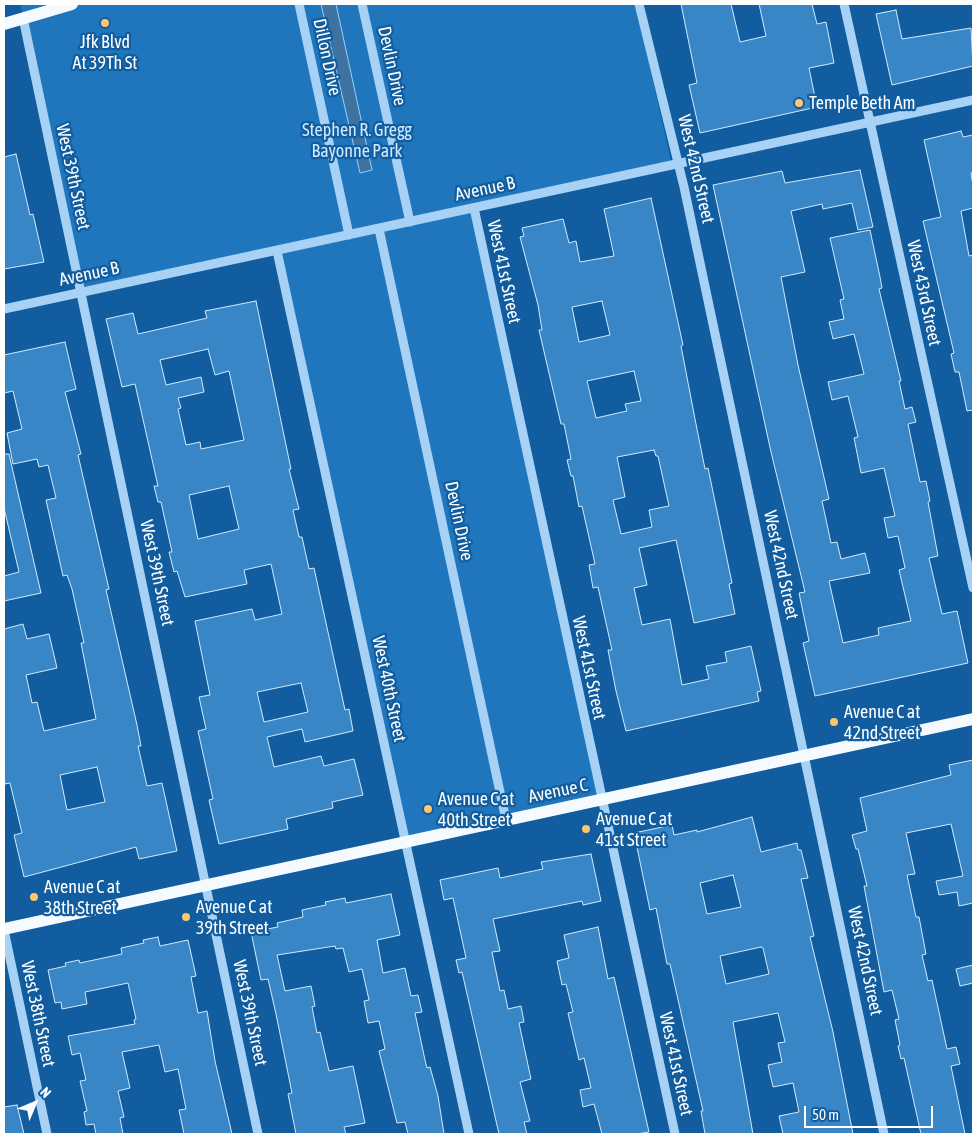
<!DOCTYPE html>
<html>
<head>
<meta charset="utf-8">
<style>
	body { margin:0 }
	#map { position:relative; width:977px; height:1138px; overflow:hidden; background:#115d9f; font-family:"Asap Condensed",sans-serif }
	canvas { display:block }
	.frame { position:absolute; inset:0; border:5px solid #fff; pointer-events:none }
	.north { position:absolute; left:10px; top:1078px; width:50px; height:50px; -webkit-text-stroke:4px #115d9f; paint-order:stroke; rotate:45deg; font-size:14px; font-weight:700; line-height:20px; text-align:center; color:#fff }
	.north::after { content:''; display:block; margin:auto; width:18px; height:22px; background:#fff; clip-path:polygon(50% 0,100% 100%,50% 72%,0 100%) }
	.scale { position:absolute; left:804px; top:1106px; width:129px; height:22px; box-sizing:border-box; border:2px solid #fff; border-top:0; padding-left:6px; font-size:15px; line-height:18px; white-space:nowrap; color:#fff; -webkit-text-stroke:4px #115d9f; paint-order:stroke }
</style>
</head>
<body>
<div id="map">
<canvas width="977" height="1138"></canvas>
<div class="frame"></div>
<div class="north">N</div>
<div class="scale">50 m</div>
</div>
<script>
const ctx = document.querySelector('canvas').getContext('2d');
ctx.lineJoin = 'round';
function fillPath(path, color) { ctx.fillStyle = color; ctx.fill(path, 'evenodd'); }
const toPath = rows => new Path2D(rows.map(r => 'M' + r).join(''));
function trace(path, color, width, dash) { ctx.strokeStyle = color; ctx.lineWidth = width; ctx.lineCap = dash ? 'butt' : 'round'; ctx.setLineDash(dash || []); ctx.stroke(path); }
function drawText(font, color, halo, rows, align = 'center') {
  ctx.font = font + ' "Asap Condensed",sans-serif'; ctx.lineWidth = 4.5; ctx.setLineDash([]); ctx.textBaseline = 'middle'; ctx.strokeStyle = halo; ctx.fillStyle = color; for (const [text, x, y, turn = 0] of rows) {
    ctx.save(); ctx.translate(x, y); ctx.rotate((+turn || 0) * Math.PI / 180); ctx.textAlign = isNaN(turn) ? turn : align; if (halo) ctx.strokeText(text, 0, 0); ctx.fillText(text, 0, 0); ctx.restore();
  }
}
const green = toPath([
	[20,4,636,4,672,166,475,208,602,800,405,842,277,251,81,293]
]);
const water = toPath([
	[321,4,336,4,372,170,360,173,321,4]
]);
const building = toPath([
	[681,4,731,4,740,42,766,36,759,4,812,4,817,24,826,22,834,63,809,68,817,107,700,133,689,85,697,83,681,4],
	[896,10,902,39,971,28,973,66,892,85,876,14,896,10],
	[961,131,963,137,973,135,973,172,971,173,973,186,973,208,961,211,969,256,973,255,973,410,967,411,959,372,955,372,951,354,954,353,923,221,941,217,924,140,961,131],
	[16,154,30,215,33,214,44,262,4,269,4,157,16,154],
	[860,170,873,227,858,230,852,203,823,209,822,204,791,211,805,272,781,277,798,365,829,499,822,501,831,543,837,542,841,559,865,553,870,573,829,581,843,643,879,635,878,628,911,621,899,570,905,568,898,536,888,538,884,518,895,516,884,468,861,473,854,438,858,437,848,396,832,400,828,382,864,374,854,334,833,339,829,322,844,319,840,300,844,299,830,238,870,230,880,277,882,288,879,289,901,381,899,381,905,409,912,407,916,422,908,424,920,482,926,481,930,501,928,502,938,556,929,558,942,614,957,611,968,663,815,696,803,643,809,641,799,593,805,592,771,452,713,185,782,171,785,183,860,170],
	[651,198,683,345,681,346,695,419,705,469,708,468,732,583,729,584,735,614,694,623,676,540,639,548,647,585,634,588,642,625,670,619,682,685,709,679,706,666,727,662,725,652,751,646,761,691,757,692,759,701,626,731,616,691,608,650,612,650,598,587,593,588,589,565,595,564,582,506,579,507,573,476,571,476,567,460,571,459,564,424,561,424,549,373,539,330,542,330,538,305,520,237,524,236,522,228,563,219,569,243,576,241,580,262,614,256,604,209,651,198],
	[602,301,610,335,579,342,572,307,602,301],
	[634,371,641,401,625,404,627,411,596,418,587,381,634,371],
	[654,450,656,456,658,456,669,506,649,510,652,527,621,534,613,500,625,497,617,457,654,450],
	[256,301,291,469,289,469,299,509,293,510,299,537,302,537,309,569,314,568,345,710,349,709,353,731,305,742,302,729,267,737,274,767,321,756,324,766,354,759,363,795,332,802,333,808,286,819,288,829,219,844,209,800,213,799,198,731,206,729,199,697,210,695,195,621,252,609,255,620,282,614,271,564,244,570,247,584,185,597,177,571,174,572,169,552,172,552,161,502,158,502,154,486,158,486,135,384,122,387,106,319,133,313,138,334,207,318,205,311,256,301],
	[208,349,215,375,229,371,244,440,201,449,200,442,186,445,178,409,181,408,178,398,204,392,201,377,166,385,160,360,208,349],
	[229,486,239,529,198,539,189,495,229,486],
	[301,683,308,712,264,722,257,692,301,683],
	[65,342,76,389,65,392,81,454,78,455,109,589,106,590,137,725,141,746,138,746,147,786,162,783,177,851,139,859,136,847,24,877,14,835,22,833,10,783,5,784,4,777,4,629,23,624,27,639,49,634,57,668,26,675,32,703,37,702,44,731,96,719,81,643,84,643,72,589,67,575,63,576,46,500,56,498,48,465,39,467,37,459,13,464,7,433,22,429,13,391,4,393,4,355,65,342],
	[97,767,105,802,67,810,60,775,97,767],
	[4,454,9,454,41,593,4,601,4,576,19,572,4,508,4,454],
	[973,760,973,903,959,906,957,892,939,895,936,881,963,876,951,824,906,833,915,874,907,875,916,917,919,917,922,933,926,954,922,955,928,981,932,980,947,1049,956,1047,960,1064,951,1066,965,1134,921,1134,904,1058,901,1059,898,1046,900,1045,895,1020,899,1019,892,990,884,992,864,886,867,886,858,849,856,849,852,835,867,831,860,798,951,775,949,765,973,760],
	[752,817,761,852,797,843,798,850,801,850,808,878,801,879,814,936,810,937,833,1032,853,1134,783,1134,779,1116,799,1112,793,1083,773,1087,768,1065,782,1062,778,1043,785,1042,778,1013,733,1022,753,1134,705,1134,701,1111,703,1111,670,964,667,964,656,908,650,910,634,833,672,825,674,835,697,830,697,832,752,817],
	[733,875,741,907,707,914,700,883,733,875],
	[761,947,763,948,769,974,726,984,720,956,761,947],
	[591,854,601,901,583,905,582,901,493,919,500,951,492,952,500,991,504,990,508,1009,521,1006,524,1022,519,1023,531,1079,520,1082,530,1121,524,1122,527,1134,499,1134,462,972,459,973,456,960,466,958,453,898,444,900,440,880,498,868,500,878,543,869,541,862,591,854],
	[391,894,400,935,377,940,383,973,405,968,411,996,418,995,422,1012,415,1013,425,1060,427,1068,430,1067,438,1096,444,1134,408,1134,405,1122,397,1123,379,1051,385,1049,379,1021,368,1023,364,1001,369,1000,362,969,349,972,343,948,336,949,335,946,277,955,285,991,311,986,315,1006,312,1007,317,1033,320,1032,329,1071,353,1066,365,1123,344,1127,346,1134,296,1134,288,1094,292,1093,276,1014,268,979,261,980,251,932,278,927,277,923,303,917,302,910,326,905,325,902,345,898,346,903,391,894],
	[598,927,608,979,614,977,649,1132,637,1134,602,1134,594,1104,583,1107,580,1090,591,1088,584,1058,579,1060,568,1013,573,1012,566,984,562,985,557,961,569,958,564,935,598,927],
	[158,937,160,946,188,940,196,976,191,977,198,1013,207,1011,215,1061,232,1134,184,1134,179,1110,186,1109,178,1069,165,1072,159,1045,122,1052,130,1088,118,1091,124,1117,120,1118,123,1134,96,1134,94,1124,86,1125,84,1112,87,1111,80,1081,86,1080,80,1053,72,1055,68,1036,135,1024,134,1020,136,1019,128,983,85,992,87,1004,62,1009,61,1002,55,1003,48,970,66,966,65,963,79,960,80,963,122,954,121,948,144,943,143,940,158,937],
	[973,965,973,983,960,986,956,969,973,965],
	[17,1105,24,1134,4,1134,4,1107,17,1105]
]);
const minor = toPath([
	[299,4,349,235],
	[362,4,410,222],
	[639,4,684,187,884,1134],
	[844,4,973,588],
	[23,18,258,1134],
	[474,208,675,1134],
	[379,229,506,820],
	[277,251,469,1134],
	[4,309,973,100],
	[4,930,47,1134]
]);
const major = toPath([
	[4,24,72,4],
	[4,929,973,719]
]);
const markers = [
	[105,23,5,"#ffc66b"],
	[799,103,5,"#ffc66b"],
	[834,722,5,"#ffc66b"],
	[428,809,5,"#ffc66b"],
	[586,829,5,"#ffc66b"],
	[34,897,5,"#ffc66b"],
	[186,917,5,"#ffc66b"]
];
const poiNames = [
	["Jfk Blvd",105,42,"center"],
	["At 39Th St",105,63,"center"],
	["Temple Beth Am",809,103],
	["Avenue C at",844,712],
	["42nd Street",844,733],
	["Avenue C at",438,799],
	["40th Street",438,820],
	["Avenue C at",596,819],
	["41st Street",596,840],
	["Avenue C at",44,887],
	["38th Street",44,908],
	["Avenue C at",196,907],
	["39th Street",196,928]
];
const streetNames = [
	["Dillon Drive",327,57,78],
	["Devlin Drive",392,66,78],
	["West 42nd Street",696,169,77],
	["West 39th Street",73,177,78],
	["Avenue B",485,189,-12],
	["West 41st Street",504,272,78],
	["Avenue B",89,274,-12],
	["West 43rd Street",924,293,78],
	["Devlin Drive",459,521,78],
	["West 42nd Street",781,565,78],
	["West 39th Street",157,573,78],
	["West 41st Street",589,668,78],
	["West 40th Street",389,689,78],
	["Avenue C",558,791,-12],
	["West 42nd Street",865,961,78],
	["West 39th Street",250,1013,78],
	["West 38th Street",38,1014,78],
	["West 41st Street",676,1064,78]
];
const parkNames = [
	["Stephen R. Gregg",357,130],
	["Bayonne Park",357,151]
];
fillPath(green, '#1f76bc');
fillPath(water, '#3d72a1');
trace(water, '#99cff8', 1);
fillPath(building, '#3986c6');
trace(building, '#d0eafe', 1);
trace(minor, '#a7d2f5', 9);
trace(major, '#f5faff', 12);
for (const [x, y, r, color] of markers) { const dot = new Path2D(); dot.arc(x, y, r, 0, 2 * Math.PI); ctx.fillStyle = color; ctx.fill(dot); trace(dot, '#115d9f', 2); }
drawText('18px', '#fff', '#115d9f', poiNames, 'left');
drawText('18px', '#fff', '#115d9f', streetNames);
drawText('18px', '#d0eafe', '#115d9f', parkNames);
</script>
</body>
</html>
